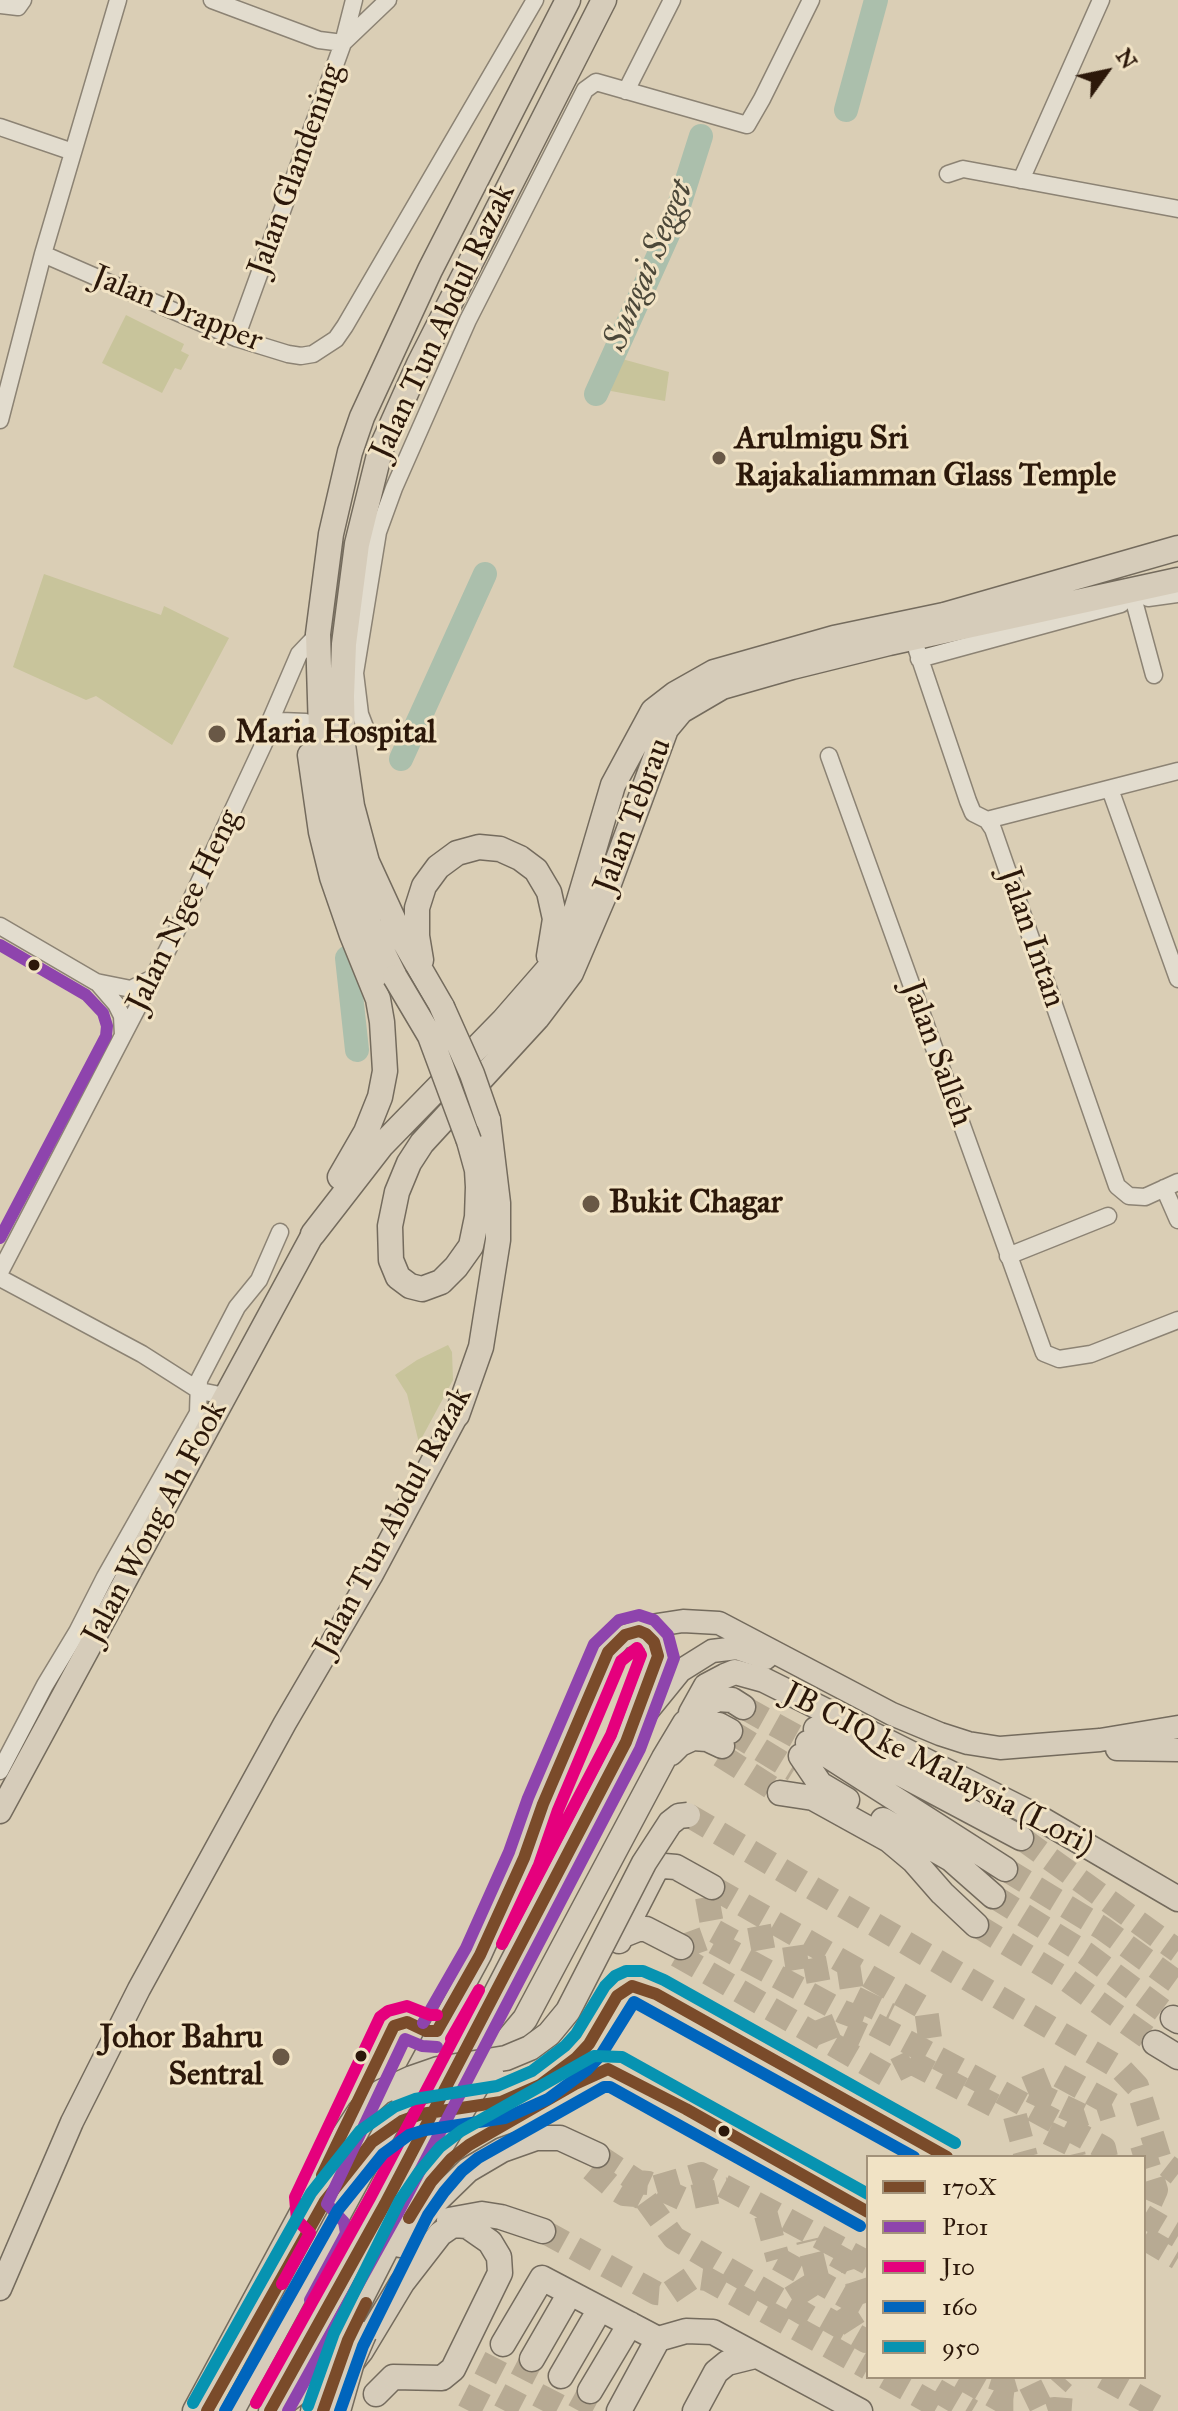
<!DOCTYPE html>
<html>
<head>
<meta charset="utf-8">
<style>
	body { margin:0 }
	#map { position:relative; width:1178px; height:2411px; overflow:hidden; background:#daceb5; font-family:"IM FELL Great Primer",serif }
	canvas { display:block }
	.legend { position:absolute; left:866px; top:2155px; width:280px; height:224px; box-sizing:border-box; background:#f1e3c5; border:2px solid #a2927a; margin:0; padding:10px 14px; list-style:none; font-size:24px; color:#2c180a }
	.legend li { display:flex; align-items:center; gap:16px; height:40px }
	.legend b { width:40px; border:2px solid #a2927a }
	.north { position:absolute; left:1066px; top:32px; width:80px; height:80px; -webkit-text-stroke:6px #f1e3c5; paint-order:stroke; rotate:57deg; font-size:22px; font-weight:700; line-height:32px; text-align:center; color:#2c180a }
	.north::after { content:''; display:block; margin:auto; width:28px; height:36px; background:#2c180a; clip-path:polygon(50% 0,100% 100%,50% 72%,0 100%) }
</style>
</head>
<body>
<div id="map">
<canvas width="1178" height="2411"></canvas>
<ul class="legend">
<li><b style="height:10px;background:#7a4b2a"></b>170X</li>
<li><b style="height:10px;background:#8e44ad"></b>P101</li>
<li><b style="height:10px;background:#e5007d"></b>J10</li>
<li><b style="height:10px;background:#0065bd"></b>160</li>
<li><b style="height:10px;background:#0793b1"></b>950</li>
</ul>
<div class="north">N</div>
</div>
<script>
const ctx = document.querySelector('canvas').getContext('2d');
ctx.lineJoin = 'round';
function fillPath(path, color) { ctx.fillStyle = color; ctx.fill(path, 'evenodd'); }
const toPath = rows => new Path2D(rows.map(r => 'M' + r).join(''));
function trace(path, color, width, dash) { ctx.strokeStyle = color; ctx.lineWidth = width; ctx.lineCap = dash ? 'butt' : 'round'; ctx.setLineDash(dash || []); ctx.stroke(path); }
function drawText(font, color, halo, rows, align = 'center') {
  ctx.font = font + ' "IM FELL Great Primer",serif'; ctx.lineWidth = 6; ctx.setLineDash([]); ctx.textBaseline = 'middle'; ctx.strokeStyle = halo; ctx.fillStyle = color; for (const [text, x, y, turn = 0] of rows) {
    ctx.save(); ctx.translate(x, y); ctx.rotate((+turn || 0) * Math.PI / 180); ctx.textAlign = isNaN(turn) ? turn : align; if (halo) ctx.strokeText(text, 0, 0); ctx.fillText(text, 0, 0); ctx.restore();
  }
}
const green = toPath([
	[126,315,184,344,181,351,189,355,181,370,175,368,162,393,102,363],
	[615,357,669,372,665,401,611,391],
	[44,574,161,615,164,606,229,638,172,745,96,696,86,700,13,667],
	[448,1345,452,1352,453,1380,419,1443,407,1394,395,1375,417,1360]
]);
const river = toPath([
	[846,110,876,0],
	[596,394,674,221,701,136],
	[401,759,485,574],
	[347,958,357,1050]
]);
const highwayTunnel = toPath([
	[743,1707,808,1743],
	[730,1731,794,1770],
	[720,1755,780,1793],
	[688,1815,1121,2069,1137,2086,1160,2160,1178,2174],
	[1021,1838,1178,1951],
	[1005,1869,1102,1928,1178,1983],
	[712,1887,926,2009,930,2038],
	[993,1896,1085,1953,1173,2018],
	[707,1897,713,1930,733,1941],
	[976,1925,1067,1980,1155,2043],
	[759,1926,765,1959],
	[794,1946,799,1978],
	[681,1947,706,1938,843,2012,870,2022,964,2072,1104,2148,1106,2157],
	[677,1955,886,2075,912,2062],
	[814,1958,820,1990],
	[848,1964,853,1997,890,2015],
	[814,2034,839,2024,863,2035],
	[909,2061,997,2107],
	[1026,2088,1058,2075,1120,2109],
	[1031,2091,1081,2115,1112,2105],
	[1015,2116,1026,2157],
	[1048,2133,1071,2144,1074,2157],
	[1142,2145,1156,2190,1147,2210,1144,2216,1178,2236],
	[597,2155,638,2182,648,2183,683,2199,729,2189],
	[591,2169,614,2188,624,2194,636,2195,658,2206],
	[656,2187,701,2174,868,2263],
	[646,2200,674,2238,818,2322],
	[766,2215,778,2259],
	[543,2231,656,2293,668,2294,693,2277,707,2279,868,2368],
	[1144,2238,1178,2258],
	[835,2255,851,2264,865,2307,837,2325],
	[778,2259,868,2309],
	[791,2298,818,2281,808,2240],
	[825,2318,866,2341,868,2340],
	[885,2377,946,2411],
	[960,2377,1004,2402,1013,2403,1020,2403,1055,2386,1063,2377],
	[992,2377,1007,2382,1024,2377],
	[1103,2377,1164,2411],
	[936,2390,972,2411],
	[469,2411,503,2344],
	[505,2411,532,2359],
	[543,2411,561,2376],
	[579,2411,590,2391],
	[1048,2411,1054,2409,1080,2411]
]);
const minor = toPath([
	[212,0,319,40,343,43],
	[0,5,18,7,23,0],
	[344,42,388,0],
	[626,91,672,0],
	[0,127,73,152],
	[948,174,963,169,1178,209],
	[1021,180,1101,0],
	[43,254,236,338,288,354,301,356,313,354,336,339,345,326,535,0],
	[236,338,343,43,354,0],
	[0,420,43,254,118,0],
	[1148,598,1178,594],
	[1134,601,1154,675],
	[917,650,968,801,973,813,987,820,993,829,1117,1186,1129,1196,1145,1197,1178,1182],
	[919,659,1121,604],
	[365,727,360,714,355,673,378,532,394,488,468,320,585,90,596,82,747,125,762,99,811,0],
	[269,734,281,721,306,722],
	[829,756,1044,1353,1059,1359,1091,1354,1178,1320],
	[1110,789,1178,979],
	[987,820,1178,771],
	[0,926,96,982,131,989,153,978],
	[97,982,116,1004,122,1016,123,1035],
	[1164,1188,1178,1220],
	[1008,1256,1108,1216],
	[0,1272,169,947,266,739,268,726,299,654,318,634],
	[0,1278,142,1354,200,1391,225,1396],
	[0,1771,45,1685,77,1632,105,1577,198,1413,199,1380,237,1307,259,1280,280,1232]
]);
const major = toPath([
	[645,1714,680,1671,712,1651,737,1648,766,1658],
	[1117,1749,1178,1750],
	[0,1812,313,1234],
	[0,2289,72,2122,139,1989,285,1723,371,1576,457,1415],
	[233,2411,480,1955,524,1858,543,1804,606,1656,620,1638,657,1625,683,1621,719,1623,892,1714,940,1734,968,1743,1000,1748,1100,1740,1178,1727],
	[270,2411,362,2242,385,2204,626,1742,658,1656,654,1642,639,1631]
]);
const highway = toPath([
	[310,755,321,832,332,877,352,935,378,999,382,1022,385,1071,380,1097,366,1132,340,1177],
	[421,960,417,936,417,908,424,886,438,867,457,853,479,847,500,849,520,858,536,870,549,892,555,919,549,956],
	[395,977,369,924,352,871,336,812,321,731,318,634,331,534,350,452,362,417,430,270,568,0],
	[442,1007,401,936,367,862,352,806,343,745,342,696,344,644,357,544,380,451,419,364,604,0],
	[469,1141,477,1170,478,1187,477,1217,471,1246,456,1267,441,1282,422,1289,410,1286,398,1277,391,1260,390,1226,397,1192,409,1163,422,1143,537,1018,571,973,607,889,666,729,681,711,722,687,792,667,889,643,1178,580],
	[313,1234,382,1145,503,1021,557,959,570,931,613,785,653,711,675,694,714,672,834,638,944,615,1178,548],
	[457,1415,481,1347,498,1240,498,1203,488,1120],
	[691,1713,706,1686,725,1676,735,1672,764,1680,1036,1816,1178,1899],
	[816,1729,1021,1838],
	[688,1733,705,1724,719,1725,730,1731],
	[808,1743,1005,1869],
	[671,1753,680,1744,693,1738,707,1739,722,1746],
	[801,1756,820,1784,847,1800],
	[780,1793,813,1798,889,1840,914,1861,942,1893,976,1925],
	[883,1820,951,1859,993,1896],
	[623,1935,638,1929,646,1929,681,1947],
	[619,1941,656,1869,664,1866,676,1867,712,1887],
	[1173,2018,1178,2021],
	[1155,2043,1178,2057],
	[449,2220,482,2214,501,2217,543,2231],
	[400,2245,433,2204,468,2170,502,2150,536,2138,560,2138,597,2155],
	[503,2344,542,2278,658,2339,686,2331,713,2332,860,2411],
	[532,2359,570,2293],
	[561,2376,600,2309],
	[590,2391,630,2324],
	[195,2411,344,2135,360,2111],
	[273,2411,307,2385,334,2351,424,2175,495,2055,525,2019,664,1758,685,1723,704,1706,718,1699,732,1700,743,1707],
	[313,2411,361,2351,402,2283,440,2234,453,2225,467,2226,490,2242,499,2257,500,2273,453,2369,442,2378,393,2377,376,2394],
	[619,2411,658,2339],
	[695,2411,716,2372,727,2363,755,2356]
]);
const highwayBridge = toPath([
	[395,977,430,1036,469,1141],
	[442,1007,472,1074,488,1120],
	[404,2098,413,2093,492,2076],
	[360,2111,381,2092,412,2078,438,2069,506,2058,530,2048,549,2034,568,2011,644,1863,670,1823,679,1816,688,1815],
	[338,2411,352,2362,364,2334]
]);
const bus1 = toPath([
	[322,2175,394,2026,407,2022,426,2031,437,2031],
	[409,2218,431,2182,451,2159,469,2145,575,2084,608,2069,686,2109,868,2212],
	[207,2411,325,2201,372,2142,402,2121,421,2114,501,2102,540,2085,576,2058,589,2044,617,1996,632,1986,656,1994,947,2157],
	[270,2411,385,2204,626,1742,658,1656,654,1642,646,1634,639,1631,625,1635,608,1652,543,1804,524,1858,480,1955,437,2031],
	[323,2411,348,2340,366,2303]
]);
const bus2 = toPath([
	[0,945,86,995,103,1013,107,1026,106,1036,0,1238],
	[310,2300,346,2233,344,2222,327,2204,405,2039,422,2046,437,2047],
	[288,2411,399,2211,640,1749,674,1658,668,1635,654,1620,639,1615,619,1620,594,1644,528,1798,509,1852,466,1948,423,2023]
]);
const bus3 = toPath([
	[637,1648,641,1655,611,1735,502,1944,539,1865,558,1810,621,1661,637,1648],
	[282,2284,310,2233,297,2220,295,2197,380,2017,388,2011,407,2006,430,2015,437,2015],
	[256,2403,371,2196,479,1990,451,2039]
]);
const bus4 = toPath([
	[225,2411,338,2210,383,2154,409,2135,425,2130,505,2118,548,2099,587,2070,601,2055,634,2002,914,2157],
	[340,2411,363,2346,428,2215,444,2192,462,2171,478,2158,604,2087,610,2087,860,2226]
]);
const bus5 = toPath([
	[193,2403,311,2193,360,2131,394,2107,415,2099,497,2086,532,2071,565,2046,576,2034,605,1986,615,1976,626,1971,643,1971,664,1980,955,2143],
	[308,2406,334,2333,400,2200,419,2172,440,2147,461,2131,594,2056,622,2057,868,2194]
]);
const markers = [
	[719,458,8,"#695846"],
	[217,734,10,"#695846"],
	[34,965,7,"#2c180a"],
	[591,1204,10,"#695846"],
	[361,2056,7,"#2c180a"],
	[281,2057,10,"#695846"],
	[724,2131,7,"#2c180a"]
];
const streetNames = [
	["Jalan Glandening",297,170,-70],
	["Jalan Drapper",177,310,22],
	["Jalan Tun Abdul Razak",444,322,-65],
	["Jalan Tebrau",634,816,-69],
	["Jalan Ngee Heng",185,911,-64],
	["Jalan Intan",1031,938,71],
	["Jalan Salleh",936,1054,70],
	["Jalan Tun Abdul Razak",394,1522,-62],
	["Jalan Wong Ah Fook",156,1523,-62],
	["JB CIQ ke Malaysia (Lori)",938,1770,27]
];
const poiNames = [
	["Arulmigu Sri",735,440],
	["Rajakaliamman Glass Temple",735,477],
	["Maria Hospital",235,734],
	["Bukit Chagar",609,1204],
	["Johor Bahru",263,2039,"right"],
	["Sentral",263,2076,"right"]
];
const waterNames = [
	["Sungai Segget",650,266,-67]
];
fillPath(green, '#c8c49b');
trace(river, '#abbfac', 24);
trace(highwayTunnel, '#b7aa93', 24, [24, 12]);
trace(minor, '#8c8374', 19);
trace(major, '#746b5d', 25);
trace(highway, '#746b5d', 27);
trace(minor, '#e2dcce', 16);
trace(major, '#d6ccba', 22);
trace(highway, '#d6ccba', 24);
trace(highwayBridge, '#746b5d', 27, []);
trace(highwayBridge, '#d6ccba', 24);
trace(bus1, '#7a4b2a', 12);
trace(bus2, '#8e44ad', 12);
trace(bus3, '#e5007d', 12);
trace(bus4, '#0065bd', 12);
trace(bus5, '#0793b1', 12);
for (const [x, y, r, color] of markers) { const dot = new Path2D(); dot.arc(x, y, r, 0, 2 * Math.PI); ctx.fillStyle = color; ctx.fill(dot); trace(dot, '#f1e3c5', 3); }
drawText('32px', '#2c180a', '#f1e3c5', streetNames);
drawText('bold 32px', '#2c180a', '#f1e3c5', poiNames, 'left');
drawText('italic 34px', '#4c4839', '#f1e3c5', waterNames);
</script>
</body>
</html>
